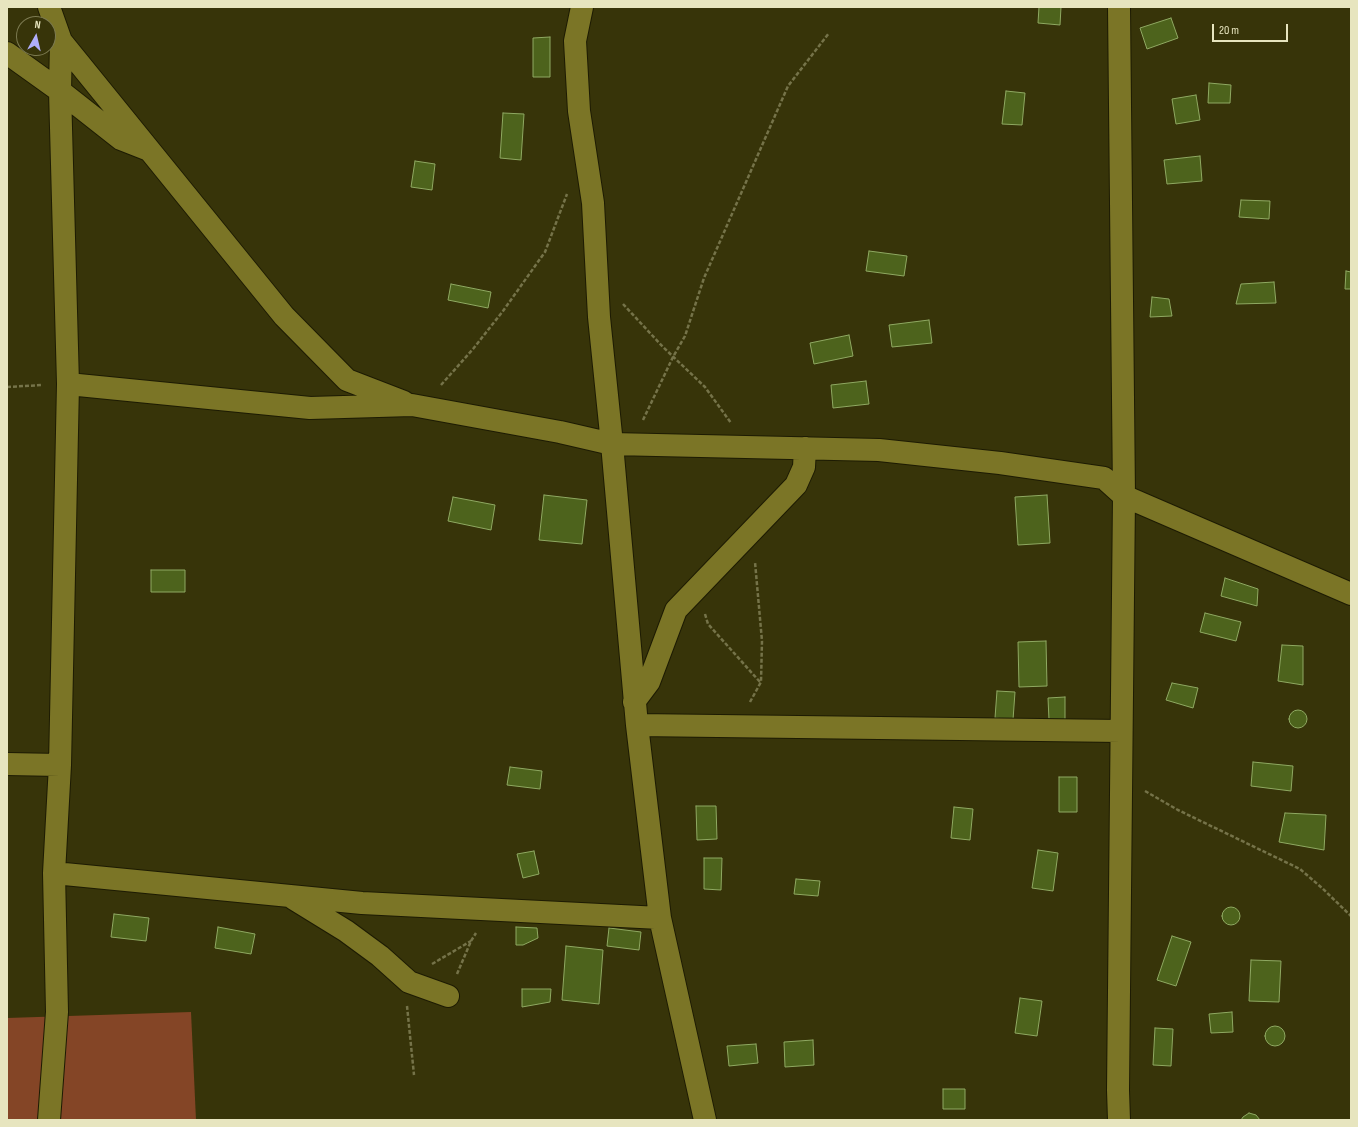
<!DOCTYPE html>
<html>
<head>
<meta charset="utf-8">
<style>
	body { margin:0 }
	#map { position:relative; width:1358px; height:1127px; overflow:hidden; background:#373409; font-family:"Sofia Sans Condensed",sans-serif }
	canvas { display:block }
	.frame { position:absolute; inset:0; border:8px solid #e7e5bf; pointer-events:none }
	.north { position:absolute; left:16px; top:16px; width:40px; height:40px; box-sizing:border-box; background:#373409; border:1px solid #7d7b52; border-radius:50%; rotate:8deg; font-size:11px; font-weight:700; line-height:16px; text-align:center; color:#e7e5bf }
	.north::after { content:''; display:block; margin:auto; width:14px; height:18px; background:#b0aefa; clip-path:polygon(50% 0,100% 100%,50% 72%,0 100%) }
	.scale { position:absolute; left:1212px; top:24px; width:76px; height:18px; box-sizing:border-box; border:2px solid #e7e5bf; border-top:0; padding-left:5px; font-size:12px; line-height:14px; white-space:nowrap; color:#e7e5bf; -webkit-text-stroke:3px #373409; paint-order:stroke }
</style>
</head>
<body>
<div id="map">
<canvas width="1358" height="1127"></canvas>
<div class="frame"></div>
<div class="north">N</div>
<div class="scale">20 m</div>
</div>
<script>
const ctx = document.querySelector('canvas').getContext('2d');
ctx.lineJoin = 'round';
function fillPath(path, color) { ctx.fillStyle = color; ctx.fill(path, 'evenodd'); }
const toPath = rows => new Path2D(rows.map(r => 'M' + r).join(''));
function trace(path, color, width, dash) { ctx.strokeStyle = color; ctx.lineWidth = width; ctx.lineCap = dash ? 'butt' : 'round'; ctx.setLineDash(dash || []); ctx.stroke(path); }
const green = toPath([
	[191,1012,196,1120,7,1120,7,1018]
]);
const building = toPath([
	[1039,7,1061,7,1060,25,1038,23,1039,7],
	[1171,18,1178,38,1147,49,1140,28,1171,18],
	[550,37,550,77,533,77,533,38,550,37],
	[1209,83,1231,85,1230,103,1208,103,1209,83],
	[1006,91,1025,93,1022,125,1002,124,1006,91],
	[1196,95,1200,120,1176,124,1172,99,1196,95],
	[503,113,524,114,521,160,500,158,503,113],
	[1200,156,1202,181,1167,184,1164,160,1200,156],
	[415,161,435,164,432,190,411,187,415,161],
	[1241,200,1270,201,1269,219,1239,217,1241,200],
	[869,251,907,256,904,276,866,271,869,251],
	[1346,271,1351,272,1351,289,1345,289,1346,271],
	[1274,282,1276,303,1236,304,1241,284,1274,282],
	[451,284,491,292,488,308,448,300,451,284],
	[1152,297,1169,299,1172,316,1150,317,1152,297],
	[929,320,932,343,892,347,889,325,929,320],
	[849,335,853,356,814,364,810,343,849,335],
	[866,381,869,404,833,408,831,385,866,381],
	[544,495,587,500,582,544,539,540,544,495],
	[1047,495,1050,543,1018,545,1015,497,1047,495],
	[453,497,495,505,491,530,448,521,453,497],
	[151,570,185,570,185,592,151,592,151,570],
	[1225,578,1258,589,1257,606,1221,596,1225,578],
	[1205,613,1241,622,1236,641,1200,632,1205,613],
	[1046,641,1047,686,1019,687,1018,642,1046,641],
	[1282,645,1303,646,1303,685,1278,681,1282,645],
	[1172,683,1198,688,1193,708,1166,700,1172,683],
	[997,691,1015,692,1013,720,995,718,997,691],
	[1065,697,1065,720,1049,720,1048,698,1065,697],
	'1289 719a9 9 0 1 1 18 0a9 9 0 1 1-18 0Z',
	[1253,762,1293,766,1291,791,1251,786,1253,762],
	[510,767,542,771,540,789,507,785,510,767],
	[1059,777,1077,777,1077,812,1059,812,1059,777],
	[696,806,716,806,717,839,697,840,696,806],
	[954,807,973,809,970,840,951,838,954,807],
	[1285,813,1326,815,1324,850,1279,842,1285,813],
	[1038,850,1058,853,1053,891,1032,888,1038,850],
	[534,851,539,874,523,878,517,854,534,851],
	[704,858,722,858,721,890,704,889,704,858],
	[796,879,820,881,818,896,794,894,796,879],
	'1222 916a9 9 0 1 1 18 0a9 9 0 1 1-18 0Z',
	[114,914,149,918,146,941,111,937,114,914],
	[218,927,255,934,251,954,215,948,218,927],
	[516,927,537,928,538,938,523,945,516,945,516,927],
	[609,928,641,932,639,950,607,946,609,928],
	[1172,936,1191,942,1176,986,1157,980,1172,936],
	[566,946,603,950,599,1004,562,1000,566,946],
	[1251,960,1281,961,1279,1002,1249,1001,1251,960],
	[522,989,551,989,550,1002,522,1007,522,989],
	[1020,998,1042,1001,1037,1036,1015,1033,1020,998],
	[1232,1012,1233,1032,1211,1033,1209,1014,1232,1012],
	'1265 1036a10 10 0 1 1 20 0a10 10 0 1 1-20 0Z',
	[1155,1028,1173,1029,1171,1066,1153,1065,1155,1028],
	[813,1040,814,1065,785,1067,784,1042,813,1040],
	[756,1044,758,1063,729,1066,727,1046,756,1044],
	[943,1089,965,1089,965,1109,943,1109,943,1089],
	[1249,1113,1256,1115,1260,1120,1241,1120,1243,1117,1249,1113]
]);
const path = toPath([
	[623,304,663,347,705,387,731,423],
	[441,385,473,349,503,311,545,252,567,194],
	[7,387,43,385],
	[643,420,673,357,685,336,704,278,788,86,829,33],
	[705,614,708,624,760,682],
	[750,702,761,682,762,641,755,562],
	[1145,791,1178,810,1300,869,1322,888,1351,916],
	[432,964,471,941],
	[457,974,471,941,476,933],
	[407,1006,414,1075]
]);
const minor = toPath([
	[49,7,61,41,284,316,347,380,404,402],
	[582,7,575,41,579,111,593,203,599,317,612,444,637,725,660,918,705,1120],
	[1119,7,1124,496,1118,1090,1119,1120],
	[7,53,60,91,121,139,149,150],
	[68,384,310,408,412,405,560,432,612,444,879,450,1000,463,1104,478,1124,496,1351,594],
	[634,702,649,682,676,610,796,485,804,467,805,448],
	[637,725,1121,731],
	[7,764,60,765],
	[54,873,362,903,660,918],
	[294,899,346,931,380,956,409,982,448,996],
	[49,1120,57,1012,54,873,60,765,68,384,60,91,61,41]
]);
fillPath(green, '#844526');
fillPath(building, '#4d631c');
trace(building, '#8fa962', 1);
trace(minor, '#1d1b03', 24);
trace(path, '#757349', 2.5, [4, 2]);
trace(minor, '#7b7526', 22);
</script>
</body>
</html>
